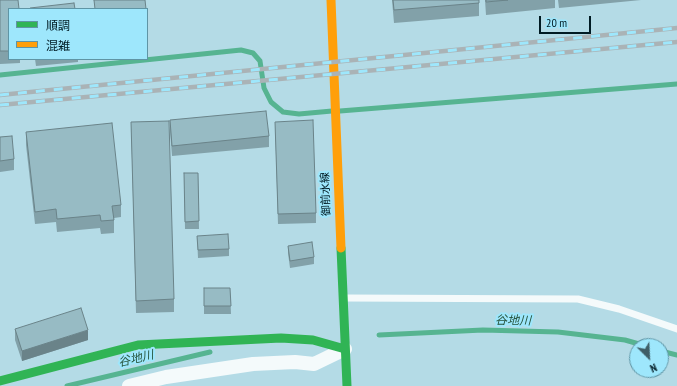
<!DOCTYPE html>
<html>
<head>
<meta charset="utf-8">
<style>
	body { margin:0 }
	#map { position:relative; width:677px; height:386px; overflow:hidden; background:#b4dbe6; font-family:"PT Sans Narrow","Noto Sans JP",sans-serif }
	canvas { display:block }
	.legend { position:absolute; left:8px; top:8px; width:140px; height:52px; box-sizing:border-box; background:#9ee7fc; border:1px solid #5f95a5; margin:0; padding:5px 7px; list-style:none; font-size:12px; color:#001b23 }
	.legend li { display:flex; align-items:center; gap:8px; height:20px }
	.legend b { width:20px; border:1px solid #5f95a5 }
	.north { position:absolute; left:629px; top:338px; width:40px; height:40px; box-sizing:border-box; background:#9ee7fc; border:1px solid #5f95a5; border-radius:50%; rotate:156deg; font-size:11px; font-weight:700; line-height:16px; text-align:center; color:#001b23 }
	.north::after { content:''; display:block; margin:auto; width:14px; height:18px; background:#3f5e67; clip-path:polygon(50% 0,100% 100%,50% 72%,0 100%) }
	.scale { position:absolute; left:539px; top:16px; width:52px; height:18px; box-sizing:border-box; border:2px solid #001b23; border-top:0; padding-left:5px; font-size:12px; line-height:14px; white-space:nowrap; color:#001b23; -webkit-text-stroke:3px #9ee7fc; paint-order:stroke }
</style>
</head>
<body>
<div id="map">
<canvas width="677" height="386"></canvas>
<ul class="legend">
<li><b style="height:5px;background:#30b455"></b>順調</li>
<li><b style="height:5px;background:#ff9f0a"></b>混雑</li>
</ul>
<div class="north">N</div>
<div class="scale">20 m</div>
</div>
<script>
const ctx = document.querySelector('canvas').getContext('2d');
ctx.lineJoin = 'round';
const toPath = rows => new Path2D(rows.map(r => 'M' + r).join(''));
function trace(path, color, width, dash) { ctx.strokeStyle = color; ctx.lineWidth = width; ctx.lineCap = dash ? 'butt' : 'round'; ctx.setLineDash(dash || []); ctx.stroke(path); }
function fillPath(path, color) { ctx.fillStyle = color; ctx.fill(path, 'evenodd'); }
function drawText(font, color, halo, rows, align = 'center') {
  ctx.font = font + ' "PT Sans Narrow","Noto Sans JP",sans-serif'; ctx.lineWidth = 4; ctx.setLineDash([]); ctx.textBaseline = 'middle'; ctx.strokeStyle = halo; ctx.fillStyle = color; for (const [text, x, y, turn = 0] of rows) {
    ctx.save(); ctx.translate(x, y); ctx.rotate((+turn || 0) * Math.PI / 180); ctx.textAlign = isNaN(turn) ? turn : align; if (halo) ctx.strokeText(text, 0, 0); ctx.fillText(text, 0, 0); ctx.restore();
  }
}
const stream = toPath([
	[0,75,241,50,253,53,260,61,264,88,271,102,283,112,299,114,332,111],
	[340,111,677,84],
	[379,335,483,330,558,332,625,340,646,346],
	[661,351,677,355],
	[67,386,210,352]
]);
const lane = toPath([
	[344,298,578,299,619,309,677,329]
]);
const street = toPath([
	[129,386,166,377,253,364,295,362,314,364,345,349]
]);
const fast = toPath([
	[341,248,347,386],
	[0,381,138,345,281,338,313,340,345,349]
]);
const slow = toPath([
	[331,0,341,248]
]);
const rail = toPath([
	[0,95,677,28],
	[0,105,677,42]
]);
const wall = toPath([
	[0,0,28,0,18,0,9,9,9,59,20,59,20,63,0,64],
	[392,0,479,0,479,16,394,23],
	[485,0,555,0,555,8,486,15],
	[558,0,641,0,559,8],
	[35,59,78,59,78,62,36,66],
	[170,120,269,136,269,147,172,156,170,131],
	[131,122,174,299,174,312,136,313],
	[275,122,316,213,316,223,278,224],
	[26,132,121,205,121,217,114,218,114,233,101,234,100,228,57,232,56,222,35,224,26,145],
	[0,137,14,159,14,170,0,172],
	[184,173,198,173,199,229,185,229],
	[197,236,229,249,229,256,198,258],
	[288,246,314,257,314,264,290,268,288,253],
	[204,288,230,288,231,314,204,314],
	[15,329,88,340,22,361,15,340]
]);
const shadedWall = toPath([
	[88,330,88,340,22,361,22,351]
]);
const building = toPath([
	[0,0,18,0,19,9,9,9,9,51,0,51,0,0],
	[94,0,145,0,146,9,95,9,94,0],
	[393,0,479,0,479,3,394,10,393,0],
	[486,0,508,0,486,2,486,0],
	[74,3,75,9,30,9,30,8,74,3],
	[266,111,269,136,172,146,170,120,266,111],
	[313,120,316,213,278,214,275,122,313,120],
	[169,121,174,299,136,301,131,122,169,121],
	[112,123,121,205,112,206,114,220,101,221,100,215,57,219,56,209,35,212,26,132,112,123],
	[12,136,14,159,0,161,0,137,12,136],
	[184,173,198,173,199,221,185,222,184,173],
	[228,234,229,249,198,250,197,236,228,234],
	[312,242,314,257,290,261,288,246,312,242],
	[204,288,230,288,231,306,204,306,204,288],
	[81,308,88,330,22,351,15,329,81,308]
]);
const streetNames = [
	["御前水線",326,194,-92]
];
const waterNames = [
	["谷地川",513,321,1],
	["谷地川",136,359,-13]
];
trace(stream, '#56b491', 5);
trace(lane, '#f4fafb', 7);
trace(street, '#f4fafb', 14);
trace(fast, '#30b455', 9);
trace(slow, '#ff9f0a', 9);
trace(rail, '#aab3b6', 4.5);
trace(rail, '#9ee7fc', 3, [9]);
fillPath(wall, '#82a1a9');
fillPath(shadedWall, '#6a8389');
fillPath(building, '#97bbc4');
trace(building, '#6a8389', 1);
drawText('11px', '#001b23', '#9ee7fc', streetNames);
drawText('italic 12px', '#27543d', '#9ee7fc', waterNames);
</script>
</body>
</html>
